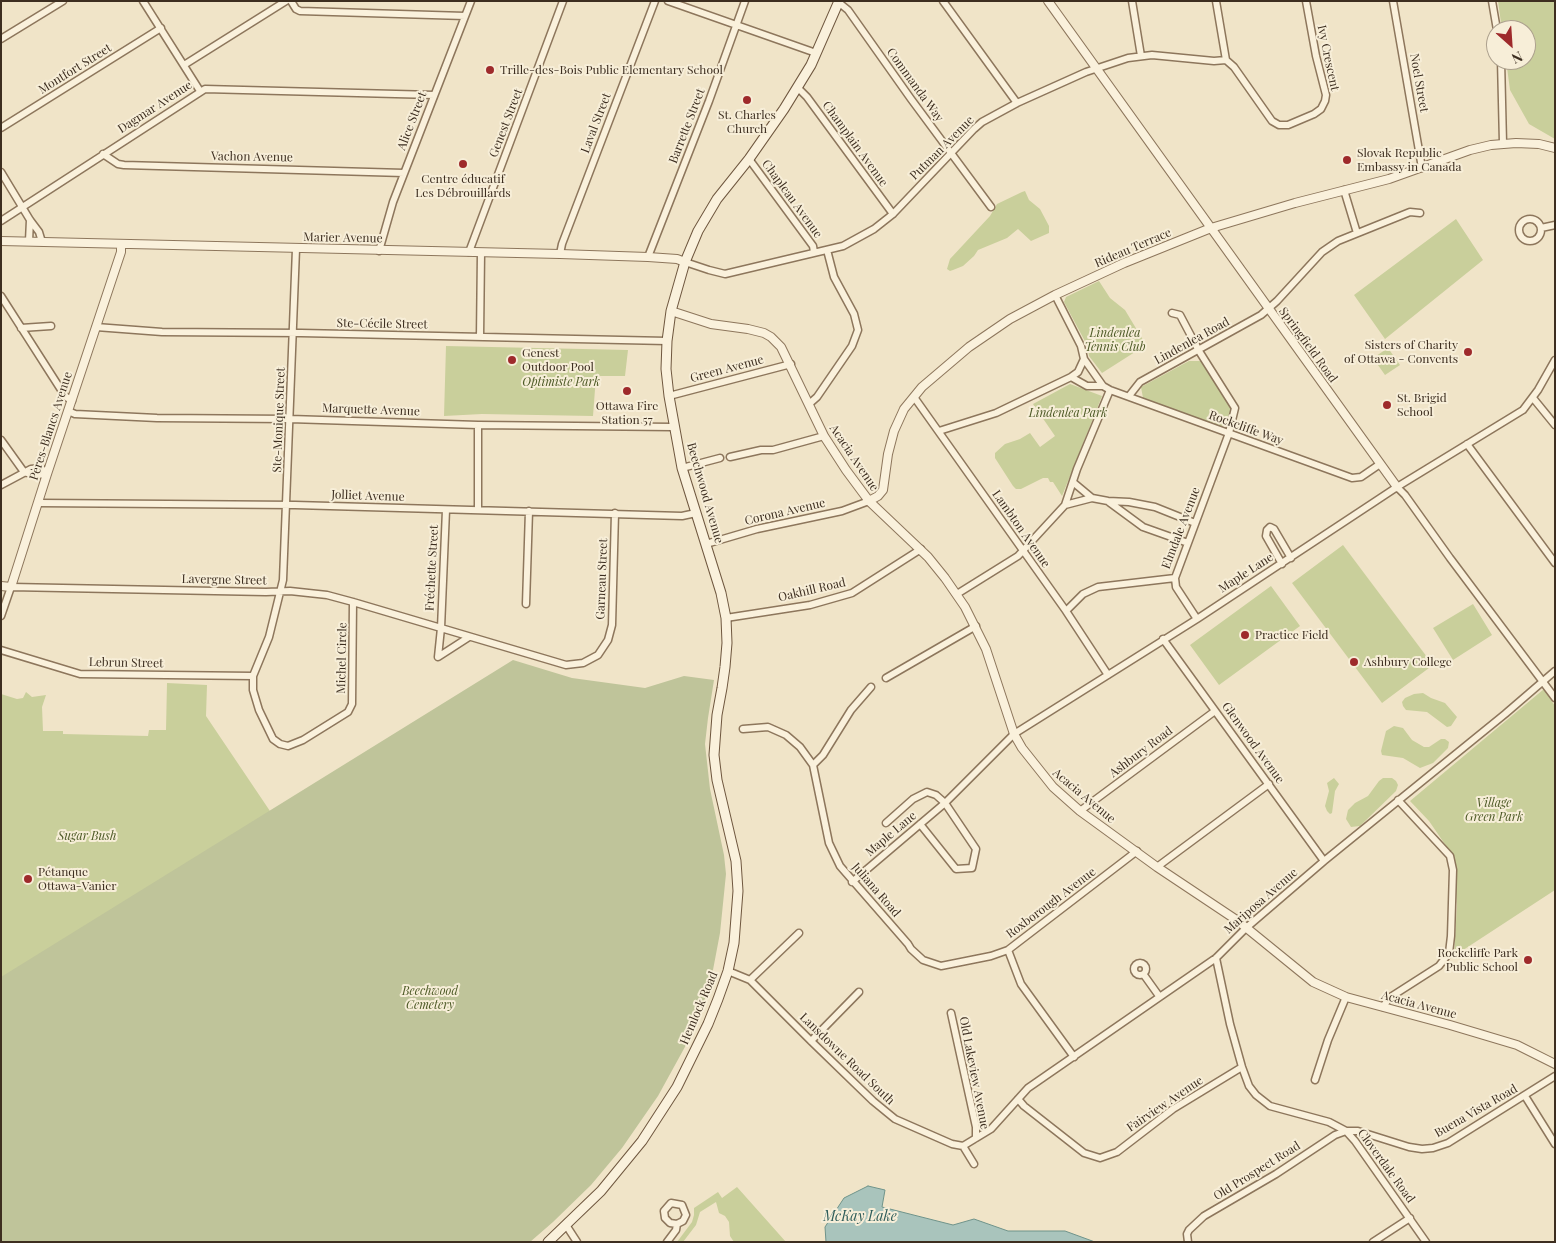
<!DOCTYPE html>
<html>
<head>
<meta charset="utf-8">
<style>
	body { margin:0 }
	#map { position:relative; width:1556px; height:1243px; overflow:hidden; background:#f0e4c8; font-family:"Playfair Display",serif }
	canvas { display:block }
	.frame { position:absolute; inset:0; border:2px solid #3d2e20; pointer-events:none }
	.north { position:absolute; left:1486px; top:20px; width:50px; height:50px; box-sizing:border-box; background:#f7eed8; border:1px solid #ada18e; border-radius:50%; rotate:154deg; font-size:14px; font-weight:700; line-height:20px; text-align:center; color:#3d2e20 }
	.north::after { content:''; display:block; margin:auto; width:18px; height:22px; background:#9e2a2b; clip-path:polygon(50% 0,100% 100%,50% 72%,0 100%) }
</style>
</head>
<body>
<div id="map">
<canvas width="1556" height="1243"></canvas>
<div class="frame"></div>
<div class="north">N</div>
</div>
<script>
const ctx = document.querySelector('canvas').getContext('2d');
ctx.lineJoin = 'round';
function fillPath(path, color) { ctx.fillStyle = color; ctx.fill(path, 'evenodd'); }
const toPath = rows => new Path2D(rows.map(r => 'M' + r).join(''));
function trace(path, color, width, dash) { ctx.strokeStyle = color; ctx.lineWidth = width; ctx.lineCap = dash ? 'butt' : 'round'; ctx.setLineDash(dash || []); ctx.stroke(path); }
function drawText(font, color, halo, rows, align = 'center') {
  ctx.font = font + ' "Playfair Display",serif'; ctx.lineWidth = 4; ctx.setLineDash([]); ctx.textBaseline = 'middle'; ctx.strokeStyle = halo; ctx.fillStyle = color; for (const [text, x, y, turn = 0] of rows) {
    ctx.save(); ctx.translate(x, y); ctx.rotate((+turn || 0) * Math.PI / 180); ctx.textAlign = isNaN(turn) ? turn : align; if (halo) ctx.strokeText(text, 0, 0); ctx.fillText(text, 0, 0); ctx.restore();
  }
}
const green = toPath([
	[1498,1,1555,1,1555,139,1529,124,1510,90,1506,60,1526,60,1526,30,1502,30],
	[1025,191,1029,200,1040,209,1049,226,1049,233,1031,241,1018,229,1007,238,978,250,974,256,963,266,953,270,950,271,947,269,950,259,990,216,997,204,1022,192],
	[1456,219,1483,260,1385,339,1354,295],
	[1099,281,1110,298,1125,310,1146,345,1102,373,1089,356,1088,347,1064,302,1066,297],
	[446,346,628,350,625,376,596,376,593,416,482,414,444,416],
	[1388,348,1400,365,1385,375,1373,358],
	[1189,361,1201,361,1228,399,1231,406,1231,417,1225,425,1218,427,1143,398,1141,387],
	[1070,384,1102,396,1062,496,1053,482,1050,482,1048,478,1043,478,1021,489,1016,489,1013,486,995,458,995,453,1005,444,1020,439,1030,433,1040,447,1055,436,1033,404],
	[1343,545,1433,665,1382,703,1292,583],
	[1271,586,1300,626,1219,685,1190,645],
	[1473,604,1492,635,1453,660,1433,628],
	[167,683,207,685,206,716,276,820,1,987,1,694,17,699,23,698,26,692,32,697,46,695,42,707,43,731,63,731,63,734,148,736,149,730,166,730],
	[1544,689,1555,706,1555,890,1454,956,1457,905,1453,856,1429,821,1410,801],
	[1423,693,1431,698,1445,703,1457,717,1451,726,1447,727,1427,712,1406,710,1403,706,1402,702,1405,698,1414,694],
	[1394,726,1403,728,1412,740,1424,747,1429,747,1441,739,1445,739,1449,742,1448,748,1433,763,1420,768,1403,758,1382,755,1381,751,1386,731],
	[1334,778,1339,784,1335,791,1332,813,1330,814,1327,811,1325,806,1329,791,1327,783],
	[1383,778,1392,778,1396,781,1398,785,1396,791,1360,826,1351,827,1346,819,1348,810,1355,803,1368,796,1379,781],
	[737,1187,786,1242,734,1242,730,1236,729,1222,725,1216,719,1213,716,1202,700,1212,696,1225,683,1242,677,1242,692,1222,694,1215,694,1208,718,1192,722,1198]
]);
const cemetery = toPath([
	[513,660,572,678,645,688,684,676,714,680,708,718,705,744,710,789,724,855,726,874,720,933,709,991,686,1045,658,1096,622,1148,591,1185,553,1222,530,1242,1,1242,1,977]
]);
const water = toPath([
	[868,1186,885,1190,882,1207,953,1225,974,1219,1008,1231,1065,1231,1095,1242,826,1242,825,1227,844,1198,868,1186]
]);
const minor = toPath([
	[143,1,200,91],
	[291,1,296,9,300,11,465,16],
	[668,1,816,53],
	[943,1,1017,103],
	[1132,1,1141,56],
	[1216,1,1226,60,1234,67,1272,121,1279,125,1288,125,1314,114,1321,109,1325,101,1326,95,1316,56,1306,1],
	[1393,1,1422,168],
	[1492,1,1497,30],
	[838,2,848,10,911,99,991,207],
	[1,39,63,1],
	[1501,60,1503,143],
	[184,65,286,1],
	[797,87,807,97,893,214],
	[1,128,161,28],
	[103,154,118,164,124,165,404,173],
	[749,159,813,246,814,252],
	[1,172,30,220,39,232,42,242],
	[1344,190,1357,233],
	'1519 230a11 11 0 1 1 22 0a11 11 0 1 1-22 0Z',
	[1,221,205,89,434,95],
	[1541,228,1555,225],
	[29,241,30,220],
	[296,249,283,580,269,637,253,676,253,690,259,710,273,739,280,744,288,746,303,740,348,712,352,704,353,602],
	[379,251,393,202,471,1],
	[469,252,563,1],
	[560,254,562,244,655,1],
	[648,257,709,101,745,1],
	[685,262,709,270,725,274,843,246,874,229,893,214,974,129,982,122,1017,103,1086,72,1128,58,1152,55,1214,61,1226,60],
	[1055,295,1081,346,1084,359,1103,386,1110,390,1352,478,1361,477,1380,464],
	[1,296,65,396,72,401],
	[1172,313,1180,315,1199,351,1235,408,1229,433,1175,578],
	[96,327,162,332,301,333,667,341],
	[21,328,51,326],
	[480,337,481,253],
	[1071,377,1087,386,1103,386],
	[669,396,791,364],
	[1129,396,1140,382,1261,315,1277,301,1322,252,1338,241,1410,212,1420,213],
	[914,397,1066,611,1108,675],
	[1533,398,1555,425],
	[809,404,817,397,852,346,858,330,854,314,834,277,827,250],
	[68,411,75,414,157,418,290,419,478,425,673,427],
	[478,425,478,509],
	[939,431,996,413,1071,377,1078,372,1084,359],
	[1,440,24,472],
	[1467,444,1555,563],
	[730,457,761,450,773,450,824,436],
	[682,468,720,458],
	[24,472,35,475,47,474],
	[1,485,31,469,41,468,47,474],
	[1397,487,1405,495,1450,558,1555,698],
	[1092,498,1108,501,1129,502,1155,507,1195,523],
	[1109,502,1143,527,1188,543],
	[39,503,295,505,682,516,696,513],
	[1065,505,1092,498,1074,483],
	[446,510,441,628,438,657,469,637],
	[706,544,757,529,842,511,869,501],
	[1282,564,1266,536,1267,530,1270,527,1274,529,1291,558],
	[1175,578,1176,587,1197,619],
	[957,594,1018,556,1065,505,1077,469,1110,390],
	[526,604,529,511],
	[1066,611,1083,594,1098,587,1175,578],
	[1,616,11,587,266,592,290,591,327,595,353,602,566,665,583,663,598,655,608,640,612,625,615,513],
	[726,618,810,605,852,593,921,549],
	[1163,639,1324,861],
	[1,650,80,674,253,676],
	[886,678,976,626],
	[743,729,768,727,786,735,800,747,813,765,829,843,840,866,908,944,911,949,923,960,941,966,991,956,1008,950,1137,851],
	[813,765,823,755,851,710,871,687],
	[1080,811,1215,711],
	[886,823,913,799,927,792,936,795,945,803,976,849,972,868,956,869,920,824],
	[1157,867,1269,784],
	[852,882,945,803,1014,734,1197,619,1397,487,1523,410,1538,390,1555,360],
	[1008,950,1021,984,1074,1057],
	[1216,958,1230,1024,1242,1067,1249,1086,1256,1095,1270,1106,1329,1122,1346,1131,1355,1141,1426,1242],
	'1134 969a6 6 0 1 1 12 0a6 6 0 1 1-12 0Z',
	[728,971,750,980,811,1041,873,1101,895,1119,952,1144,963,1146,991,1129,1028,1088,1216,958,1246,928,1324,861,1505,714,1555,671],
	[1144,975,1159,996],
	[750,980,799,933],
	[1383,1007,1389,998,1439,966,1449,953,1451,936,1453,870,1450,856,1398,800],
	[951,1013,976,1127,976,1138],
	[811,1041,859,992],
	[1315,1080,1328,1040,1346,997],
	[1525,1096,1555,1144],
	[1018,1099,1024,1106,1084,1153,1100,1158,1117,1152,1173,1109,1242,1067],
	[963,1146,974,1164],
	[566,1225,577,1242],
	[667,1242,676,1230,677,1224,683,1221,686,1215,682,1205,671,1203,664,1211,665,1218,670,1223,677,1224],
	[1188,1242,1187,1234,1189,1230,1204,1216,1276,1174,1335,1135,1346,1131,1358,1131,1409,1147,1422,1149,1433,1148,1448,1143,1555,1076],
	[1373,1242,1410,1218]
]);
const tertiary = toPath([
	[1048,1,1397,487],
	[1,241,560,254,648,257,677,259,685,262],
	[671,311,711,324,748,329,764,333,771,337,781,347,824,436,846,470,869,501,928,557,945,578,965,607,986,649,1014,734,1022,748,1053,787,1080,811,1157,867,1238,921,1313,982,1346,997,1450,1025,1517,1045,1555,1064],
	[869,501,878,496,883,490,888,454,894,431,904,409,922,387,969,347,1010,319,1055,295,1124,263,1211,228,1295,203,1389,179,1470,150,1491,145,1516,143,1539,144,1555,148],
	[1,586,11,587,47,474,121,252,121,244]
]);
const secondary = toPath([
	[548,1242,601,1191,642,1141,677,1087,708,1024,718,999,728,971,734,943,738,891,736,861,717,780,714,755,717,715,722,688,725,667,727,643,726,618,721,593,682,468,669,396,666,369,667,341,671,311,685,262,698,231,717,199,749,159,784,109,811,65,839,1]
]);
const markers = [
	[490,70,5,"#9e2a2b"],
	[747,100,5,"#9e2a2b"],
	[1347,160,5,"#9e2a2b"],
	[463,164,5,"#9e2a2b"],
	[1468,352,5,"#9e2a2b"],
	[512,360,5,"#9e2a2b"],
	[627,391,5,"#9e2a2b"],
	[1387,405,5,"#9e2a2b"],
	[1245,635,5,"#9e2a2b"],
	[1354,662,5,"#9e2a2b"],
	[28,879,5,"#9e2a2b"],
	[1528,960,5,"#9e2a2b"]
];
const streetNames = [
	["Ivy Crescent",1328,58,78],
	["Montfort Street",75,69,-32],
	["Noel Street",1419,83,80],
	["Commanda Way",915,85,54],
	["Dagmar Avenue",155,107,-33],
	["Alice Street",412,121,-69],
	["Genest Street",506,123,-69],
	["Laval Street",596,123,-69],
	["Barrette Street",687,126,-69],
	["Champlain Avenue",855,144,54],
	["Putman Avenue",942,148,-45],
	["Vachon Avenue",252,157,1],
	["Chapleau Avenue",792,199,54],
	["Marier Avenue",343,238,1],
	["Rideau Terrace",1133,248,-23],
	["Ste-Cécile Street",382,324,1],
	["Lindenlea Road",1192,341,-29],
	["Springfield Road",1308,345,54],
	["Green Avenue",727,369,-15],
	["Marquette Avenue",371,410,2],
	["Ste-Monique Street",279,420,-88],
	["Pères-Blancs Avenue",51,426,-72],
	["Rockcliffe Way",1246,428,20],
	["Acacia Avenue",854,458,56],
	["Beechwood Avenue",705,493,74],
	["Jolliet Avenue",368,496,2],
	["Corona Avenue",785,512,-13],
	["Elmdale Avenue",1181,528,-69],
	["Lambton Avenue",1021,529,55],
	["Fréchette Street",432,568,-87],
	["Maple Lane",1246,573,-33],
	["Garneau Street",602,579,-88],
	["Lavergne Street",224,580,1],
	["Oakhill Road",812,590,-13],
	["Michel Circle",342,658,-89],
	["Lebrun Street",126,663,1],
	["Glenwood Avenue",1253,743,54],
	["Ashbury Road",1141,752,-37],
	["Acacia Avenue",1084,796,40],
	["Maple Lane",891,834,-40],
	["Juliana Road",876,890,49],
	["Mariposa Avenue",1261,901,-41],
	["Roxborough Avenue",1051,903,-37],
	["Acacia Avenue",1419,1005,15],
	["Hemlock Road",699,1008,-67],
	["Lansdowne Road South",847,1059,44],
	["Old Lakeview Avenue",974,1073,79],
	["Fairview Avenue",1165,1104,-34],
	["Buena Vista Road",1476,1111,-30],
	["Cloverdale Road",1386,1166,54],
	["Old Prospect Road",1257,1171,-32]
];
const poiNames = [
	["Trille-des-Bois Public Elementary School",500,70],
	["St. Charles",747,115,"center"],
	["Church",747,129,"center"],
	["Slovak Republic",1357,153],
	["Embassy in Canada",1357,167],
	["Centre éducatif",463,179,"center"],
	["Les Débrouillards",463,193,"center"],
	["Sisters of Charity",1458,345,"right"],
	["of Ottawa - Convents",1458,359,"right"],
	["Genest",522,353],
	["Outdoor Pool",522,367],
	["St. Brigid",1397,398],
	["School",1397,412],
	["Ottawa Fire",627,406,"center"],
	["Station 57",627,420,"center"],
	["Practice Field",1255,635],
	["Ashbury College",1364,662],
	["Pétanque",38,872],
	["Ottawa-Vanier",38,886],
	["Rockcliffe Park",1518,953,"right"],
	["Public School",1518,967,"right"]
];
const parkNames = [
	["Lindenlea",1115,333],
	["Tennis Club",1115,347],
	["Optimiste Park",561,382],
	["Lindenlea Park",1068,413],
	["Village",1494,803],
	["Green Park",1494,817],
	["Sugar Bush",87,836],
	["Beechwood",430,991],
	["Cemetery",430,1005]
];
const waterNames = [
	["McKay Lake",860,1217]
];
fillPath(green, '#c9cf9b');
fillPath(cemetery, '#bfc49a');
fillPath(water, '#a9c4bc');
trace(water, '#6f938a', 1);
trace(minor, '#8d765c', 9);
trace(tertiary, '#8d765c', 10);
trace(secondary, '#6f573f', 11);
trace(minor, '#faf1dc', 6);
trace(tertiary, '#faf1dc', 8);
trace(secondary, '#faf1dc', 9);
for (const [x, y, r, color] of markers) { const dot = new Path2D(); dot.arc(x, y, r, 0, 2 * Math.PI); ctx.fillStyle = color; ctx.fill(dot); trace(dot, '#f7eed8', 2); }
drawText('12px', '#3d2e20', '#f7eed8', streetNames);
drawText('12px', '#3d2e20', '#f7eed8', poiNames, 'left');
drawText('italic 12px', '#4d5a26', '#f7eed8', parkNames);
drawText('italic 14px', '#2f5d5a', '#f7eed8', waterNames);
</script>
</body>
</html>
